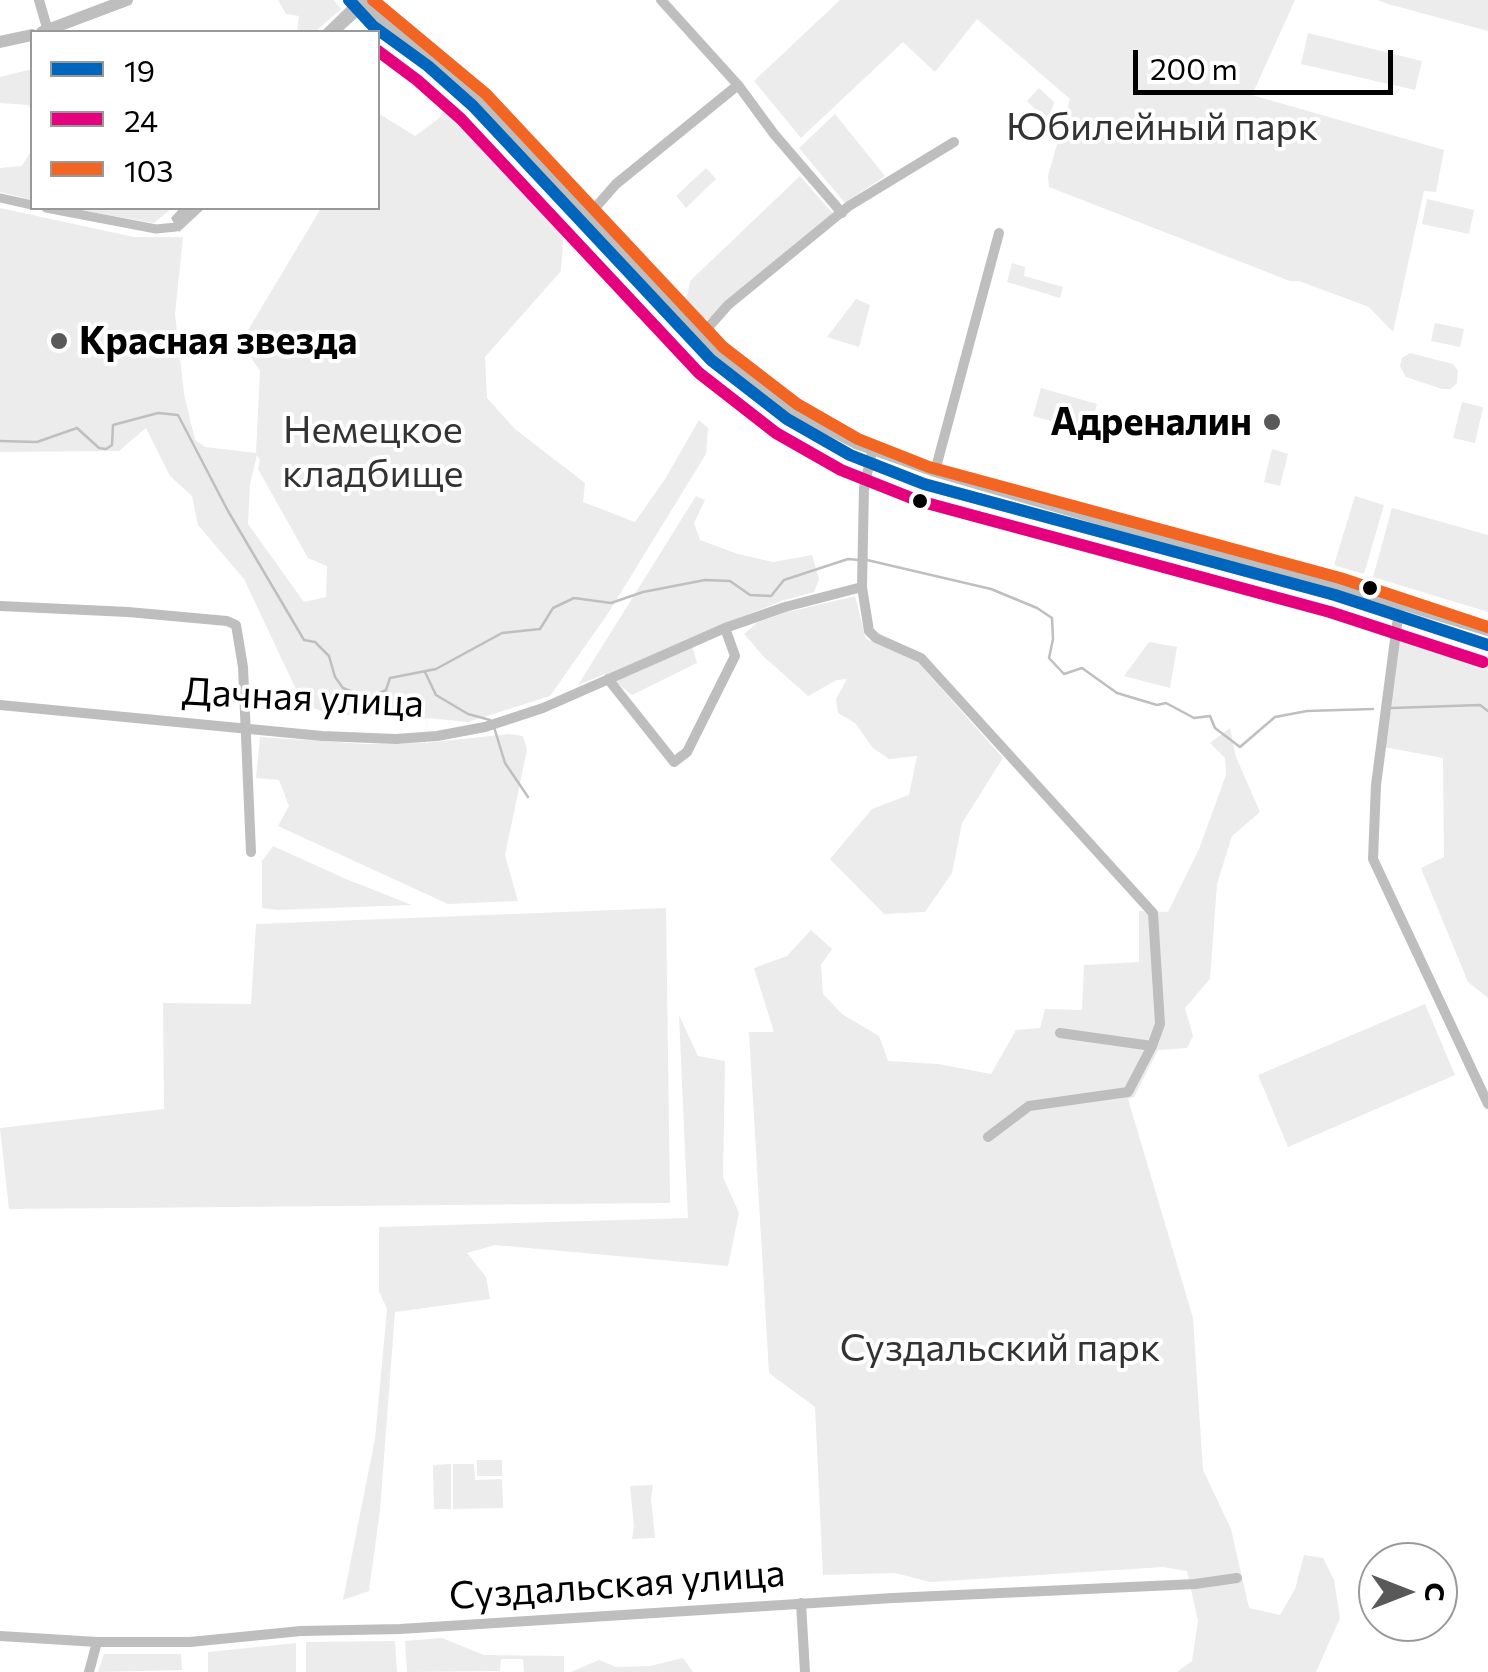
<!DOCTYPE html>
<html>
<head>
<meta charset="utf-8">
<style>
	body { margin:0 }
	#map { position:relative; width:1488px; height:1672px; overflow:hidden; background:#fff; font-family:Commissioner,sans-serif }
	canvas { display:block }
	.legend { position:absolute; left:30px; top:30px; width:350px; height:180px; box-sizing:border-box; background:#fff; border:2px solid #999; margin:0; padding:12px 18px; list-style:none; font-size:30px; color:#000 }
	.legend li { display:flex; align-items:center; gap:20px; height:50px }
	.legend b { width:50px; border:2px solid #999 }
	.north { position:absolute; left:1358px; top:1542px; width:100px; height:100px; box-sizing:border-box; background:#fff; border:2px solid #999; border-radius:50%; rotate:90deg; font-size:28px; font-weight:700; line-height:40px; text-align:center; color:#000 }
	.north::after { content:''; display:block; margin:auto; width:35px; height:45px; background:#595959; clip-path:polygon(50% 0,100% 100%,50% 72%,0 100%) }
	.scale { position:absolute; left:1133px; top:50px; width:260px; height:45px; box-sizing:border-box; border:5px solid #000; border-top:0; padding-left:12px; font-size:30px; line-height:35px; white-space:nowrap; color:#000; -webkit-text-stroke:8px #fff; paint-order:stroke }
</style>
</head>
<body>
<div id="map">
<canvas width="1488" height="1672"></canvas>
<ul class="legend">
<li><b style="height:12px;background:#0065bd"></b>19</li>
<li><b style="height:12px;background:#e5007d"></b>24</li>
<li><b style="height:12px;background:#f26522"></b>103</li>
</ul>
<div class="north">С</div>
<div class="scale">200 m</div>
</div>
<script>
const ctx = document.querySelector('canvas').getContext('2d');
ctx.lineJoin = 'round';
function fillPath(path, color) { ctx.fillStyle = color; ctx.fill(path, 'evenodd'); }
const toPath = rows => new Path2D(rows.map(r => 'M' + r).join(''));
function trace(path, color, width, dash) { ctx.strokeStyle = color; ctx.lineWidth = width; ctx.lineCap = dash ? 'butt' : 'round'; ctx.setLineDash(dash || []); ctx.stroke(path); }
function drawText(font, color, halo, rows, align = 'center') {
  ctx.font = font + ' Commissioner,sans-serif'; ctx.lineWidth = 8; ctx.setLineDash([]); ctx.textBaseline = 'middle'; ctx.strokeStyle = halo; ctx.fillStyle = color; for (const [text, x, y, turn = 0] of rows) {
    ctx.save(); ctx.translate(x, y); ctx.rotate((+turn || 0) * Math.PI / 180); ctx.textAlign = isNaN(turn) ? turn : align; if (halo) ctx.strokeText(text, 0, 0); ctx.fillText(text, 0, 0); ctx.restore();
  }
}
const green = toPath([
	[278,0,334,0,341,9,315,32,297,32,299,16,286,14],
	[840,0,1295,0,1252,95,1444,150,1436,192,1424,191,1393,332,1369,307,1299,281,1290,281,1049,187,1048,176,1070,99,977,19,935,72,903,42,801,138,754,81],
	[1378,0,1488,0,1488,31,1388,4],
	[1308,33,1422,61,1415,90,1301,64],
	[32,69,32,111,28,105,0,103,0,77],
	[1039,88,1054,102,1048,122,1027,101],
	[451,102,561,217,564,226,561,271,485,357,487,398,515,429,585,483,583,502,635,522,665,479,699,420,708,428,706,454,607,615,550,696,468,722,427,718,425,743,509,734,523,736,527,750,505,855,518,901,448,904,278,826,289,806,279,780,256,778,260,737,365,744,424,743,427,719,329,714,303,704,244,579,198,525,192,496,170,476,146,428,119,451,0,452,0,208,134,237,183,237,175,314,184,394,195,440,205,447,256,453,260,371,241,342,321,208,378,208,378,113,415,136,438,119],
	[257,455,260,460,258,469,308,558,327,566,326,597,304,602,248,524,250,484],
	[835,114,885,176,845,203,799,148],
	[32,149,32,200,0,192,0,168,22,166],
	[706,168,716,179,686,208,676,196],
	[800,176,835,216,713,320,701,318,686,302,690,281],
	[1427,199,1474,210,1469,234,1422,224],
	[67,208,172,208,154,223],
	[1012,263,1025,267,1024,276,1063,287,1060,298,1007,282],
	[856,299,870,305,859,347,827,337],
	[1435,323,1464,329,1460,347,1431,341],
	[1410,353,1453,364,1458,371,1457,383,1450,389,1442,389,1406,377,1400,366,1402,358],
	[1041,388,1097,404,1089,432,1033,416],
	[1462,402,1483,407,1475,443,1453,438],
	[1272,449,1288,454,1280,486,1264,482],
	[696,496,705,500,694,523,700,540,738,554,773,562,812,555,819,579,814,592,785,600,788,612,855,596,866,639,916,660,1003,758,962,823,952,873,925,912,884,914,830,859,872,809,909,795,917,756,889,759,873,748,855,723,838,713,836,699,847,679,837,680,808,696,763,656,744,634,758,622,787,612,784,600,690,638,697,663,632,695,605,674,578,685],
	[1355,496,1384,505,1364,574,1334,565],
	[1392,508,1488,535,1488,612,1373,577],
	[1399,635,1488,662,1488,998,1468,982,1421,868,1444,857,1443,758,1384,747],
	[1149,642,1177,647,1170,688,1124,676],
	[1230,728,1236,757,1260,812,1232,836,1217,884,1210,979,1185,1008,1193,1036,1187,1048,1158,1050,1134,1097,1128,1099,1193,1318,1203,1470,1231,1529,1249,1608,1280,1615,1295,1589,1304,1555,1323,1558,1334,1580,1340,1618,1316,1672,1177,1672,1192,1661,1198,1621,1187,1571,1163,1567,930,1582,895,1573,823,1575,815,1407,769,1373,749,1032,774,1032,754,968,787,956,811,930,832,949,821,965,823,994,842,1014,879,1036,888,1061,938,1064,991,1074,1016,1030,1040,1028,1045,1009,1082,1010,1084,965,1139,962,1139,911,1168,912,1199,849,1226,775,1225,758,1210,743],
	[273,846,346,879,412,905,277,910,262,908,262,861],
	[666,908,670,1203,9,1209,0,1128,164,1109,163,1003,251,1004,256,924],
	[1425,1004,1455,1075,1288,1147,1258,1075],
	[679,1015,698,1056,725,1061,723,1177,739,1213,728,1266,495,1245,467,1253,486,1277,490,1299,395,1312,380,1510,369,1591,343,1600,375,1439,387,1309,379,1291,379,1227,688,1218],
	[477,1460,502,1460,502,1476,477,1476],
	[451,1464,451,1509,434,1509,433,1465],
	[453,1464,474,1464,475,1480,502,1479,503,1508,453,1509],
	[653,1485,651,1499,655,1538,632,1539,634,1526,630,1486],
	[442,1638,484,1655,564,1656,564,1672,524,1672,523,1659,501,1659,500,1671,407,1672,405,1641],
	[395,1641,397,1672,306,1672,306,1642],
	[296,1643,296,1672,208,1672,208,1652],
	[104,1654,181,1654,182,1670,98,1672],
	[683,1658,693,1672,571,1672,599,1660,616,1667,650,1666]
]);
const water = toPath([
	[354,0,377,0,341,32,321,32],
	[180,208,205,208,179,232,171,218]
]);
const stream = toPath([
	[0,441,37,442,77,428,99,448,106,449,112,445,113,425,158,413,178,415,228,511,304,640,315,642,329,656,335,677,343,688,368,698,386,690,390,678,436,669,502,633,540,629,553,608,574,598,611,603,643,592,705,580,730,581,750,595,771,596,784,580,848,559,859,560],
	[867,560,991,589,1037,608,1052,618,1053,639,1049,658,1064,674,1082,668,1117,693,1157,705,1166,703,1194,718,1210,716,1215,728,1240,747,1275,717,1307,711,1373,709],
	[425,672,436,695,468,714,490,720],
	[1392,708,1480,705,1488,711],
	[494,727,505,763,528,797]
]);
const canal = toPath([
	[0,198,32,205],
	[46,208,156,229,176,227]
]);
const minor = toPath([
	[39,0,48,31],
	[661,0,738,85,774,134,842,213],
	[588,216,616,184,738,85],
	[698,339,728,305,849,206,954,142],
	[871,456,864,488,862,587,869,631,876,638,921,658,1153,913,1160,1024,1152,1046,1060,1033],
	[935,471,999,233],
	[0,606,128,612,227,621,236,625,243,667,251,852],
	[1399,609,1376,785,1373,859,1488,1104],
	[608,679,674,762,687,752,735,656,725,628],
	[0,705,322,736,396,739,437,736,485,727,543,708,725,628,785,607,862,587],
	[988,1137,1029,1106,1128,1092,1152,1046],
	[801,1603,805,1672],
	[0,1636,97,1642,190,1642,301,1631,400,1629,893,1598,1195,1584,1237,1578],
	[89,1672,97,1642]
]);
const major = toPath([
	[349,0,373,26,428,66,473,106,711,360,787,419,850,455,924,484,1335,595,1488,645],
	[366,0,374,11,466,86,718,351,793,409,817,423,856,443,935,471,1196,547,1319,579,1488,630],
	[42,32,127,0],
	[0,42,32,35]
]);
const bus1 = toPath([
	[349,0,373,26,428,66,473,106,711,360,787,419,850,455,924,484,1335,595,1488,645]
]);
const bus2 = toPath([
	[378,51,417,80,461,119,699,373,776,433,841,470,919,501,1330,612,1483,662]
]);
const bus3 = toPath([
	[373,0,486,94,723,347,797,404,858,439,929,467,1340,578,1488,627]
]);
const markers = [
	[59,341,10,"#595959"],
	[1272,422,10,"#595959"],
	[920,501,9,"#000"],
	[1370,588,9,"#000"]
];
const parkNames = [
	["Юбилейный парк",1162,127],
	["Немецкое",373,430],
	["кладбище",373,474],
	["Суздальский парк",1000,1348]
];
const poiNames = [
	["Красная звезда",79,341],
	["Адреналин",1252,422,"right"]
];
const streetNames = [
	["Дачная улица",303,698,3],
	["Суздальская улица",617,1585,-4]
];
fillPath(green, '#ececec');
fillPath(water, '#bfbfbf');
trace(stream, '#bfbfbf', 2.5);
trace(canal, '#bfbfbf', 9);
trace(minor, '#bebebe', 10);
trace(major, '#bebebe', 12);
trace(bus1, '#0065bd', 12);
trace(bus2, '#e5007d', 12);
trace(bus3, '#f26522', 12);
for (const [x, y, r, color] of markers) { const dot = new Path2D(); dot.arc(x, y, r, 0, 2 * Math.PI); ctx.fillStyle = color; ctx.fill(dot); trace(dot, '#fff', 4); }
drawText('38px', '#333', '#fff', parkNames);
drawText('bold 38px', '#000', '#fff', poiNames, 'left');
drawText('38px', '#000', '#fff', streetNames);
</script>
</body>
</html>
